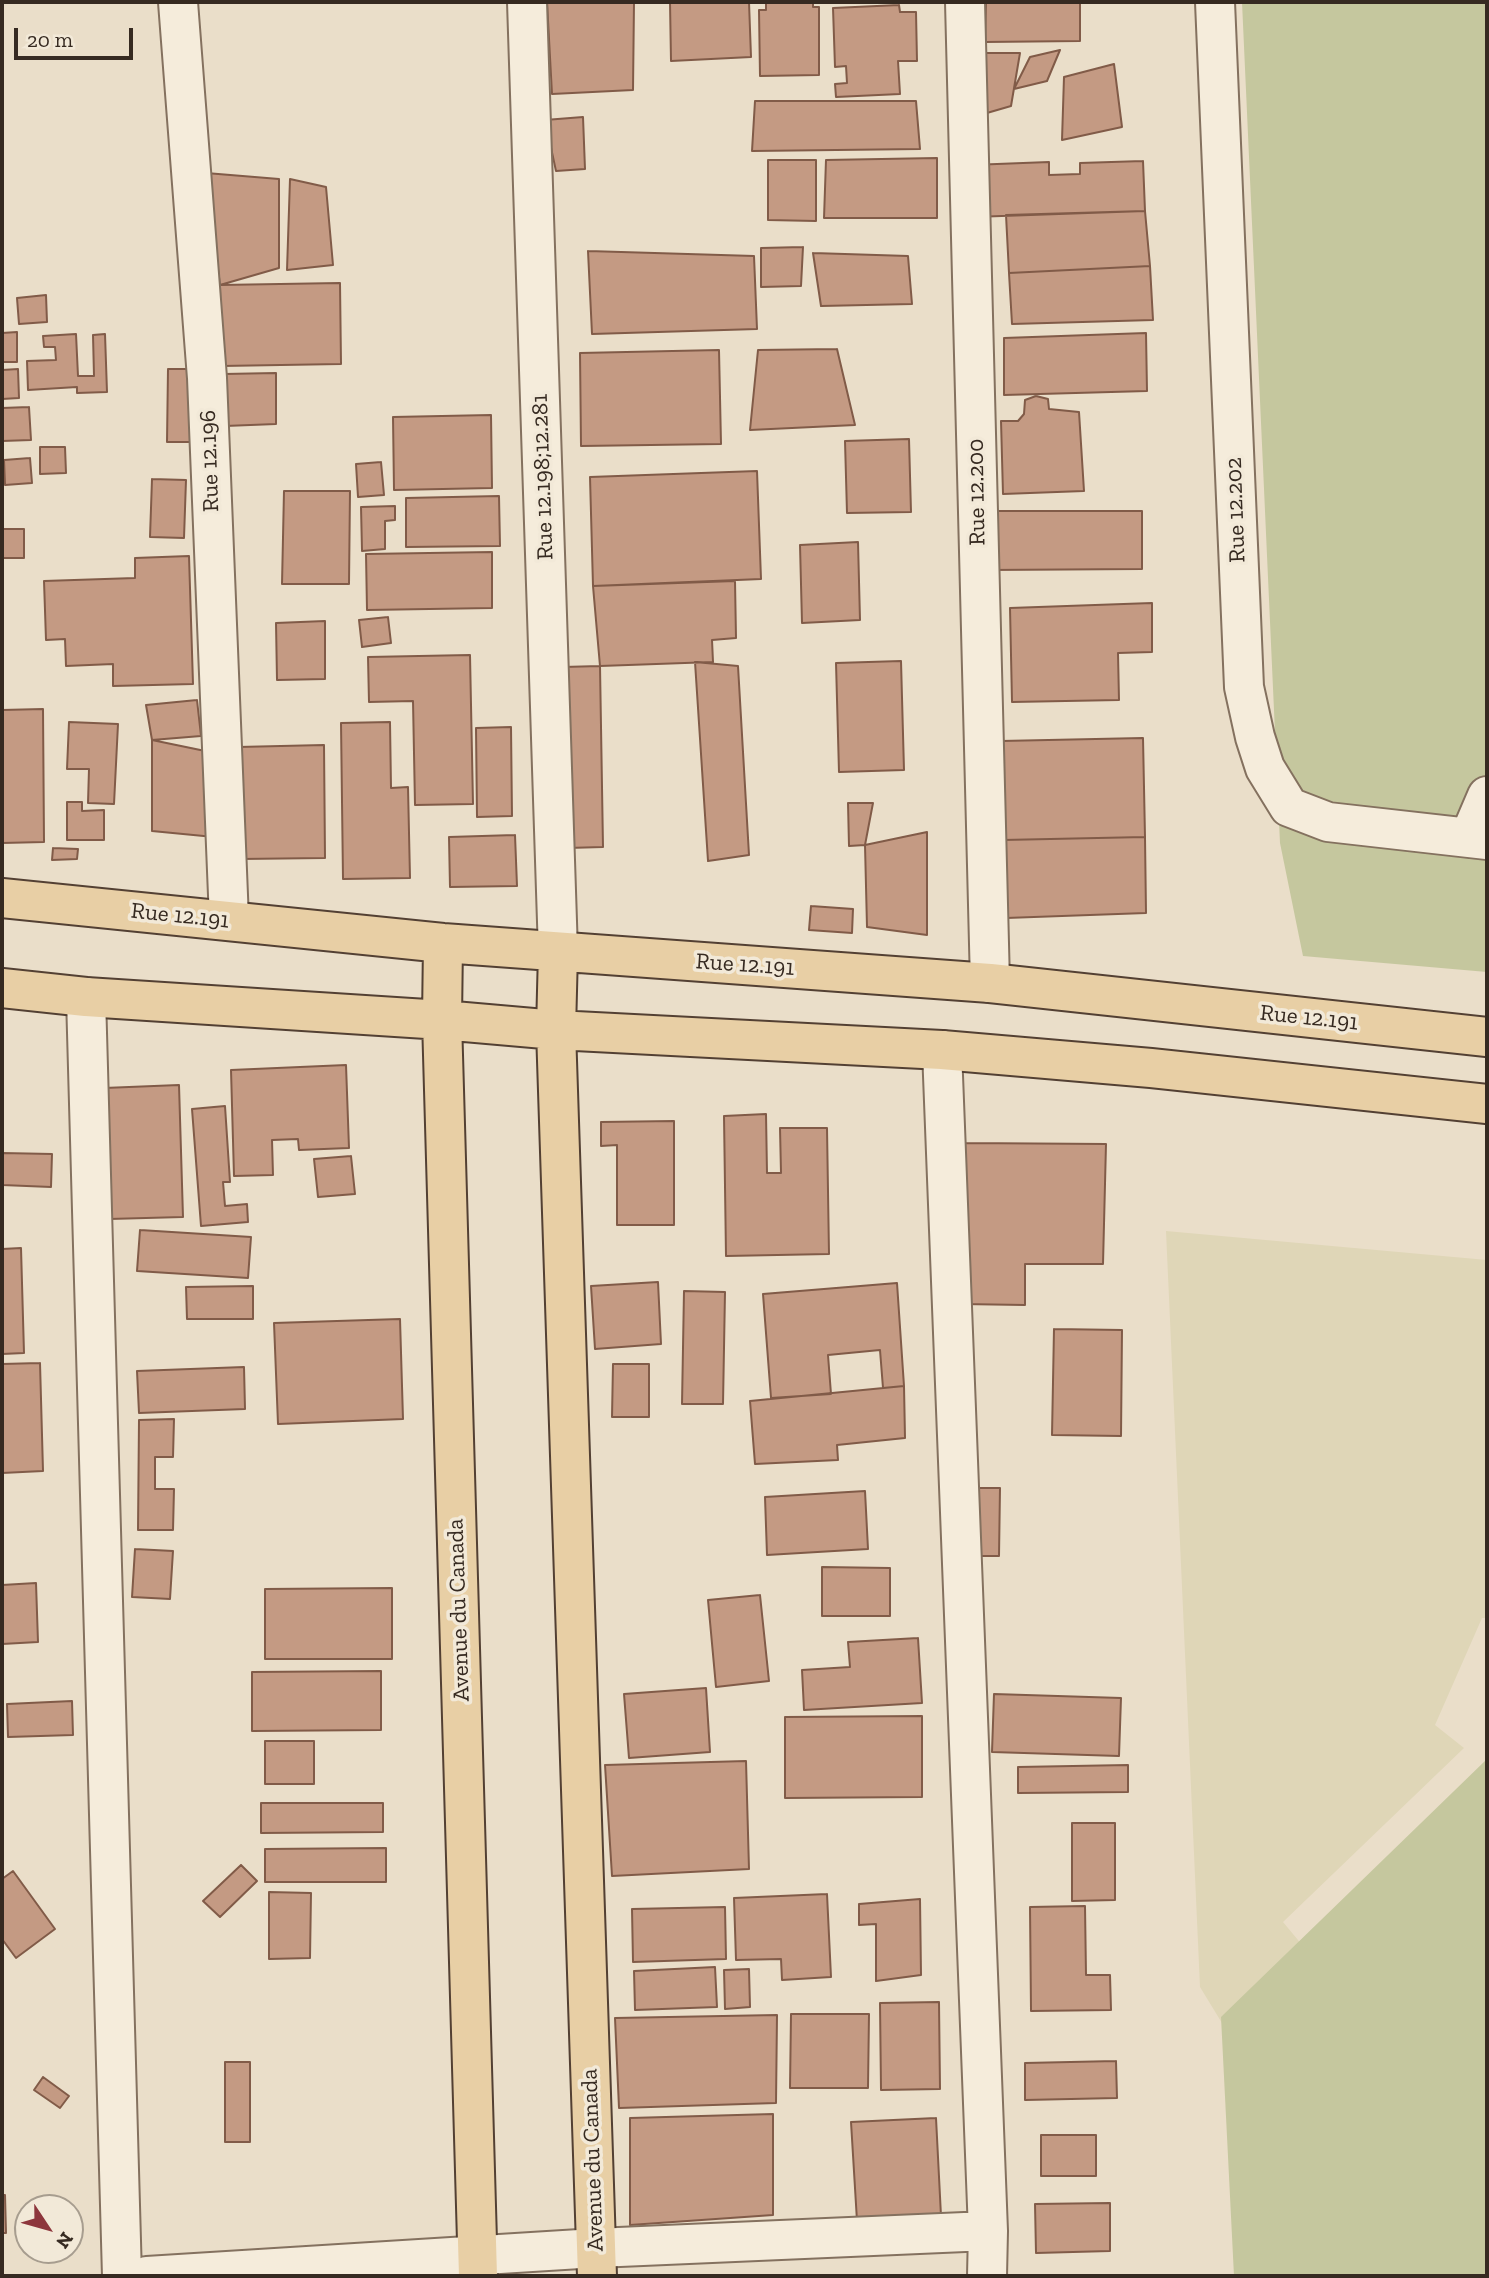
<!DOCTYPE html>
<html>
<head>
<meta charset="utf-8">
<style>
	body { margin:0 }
	#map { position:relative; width:1489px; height:2278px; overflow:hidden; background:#eadec9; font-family:"Zilla Slab",serif }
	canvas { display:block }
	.frame { position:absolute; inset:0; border:4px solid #362a21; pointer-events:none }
	.north { position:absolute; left:14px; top:2194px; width:70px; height:70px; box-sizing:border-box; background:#f2e9d8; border:2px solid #a79d8f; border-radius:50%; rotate:126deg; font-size:19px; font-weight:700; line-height:28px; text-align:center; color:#362a21 }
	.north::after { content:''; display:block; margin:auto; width:24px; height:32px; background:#8d363c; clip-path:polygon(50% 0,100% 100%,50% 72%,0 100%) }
	.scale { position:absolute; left:14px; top:28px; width:119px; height:32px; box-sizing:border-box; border:4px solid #362a21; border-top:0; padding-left:9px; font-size:21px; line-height:24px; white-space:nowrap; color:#362a21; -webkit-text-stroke:5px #f2e9d8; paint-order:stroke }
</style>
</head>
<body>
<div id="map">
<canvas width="1489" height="2278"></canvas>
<div class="frame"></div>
<div class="north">N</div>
<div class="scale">20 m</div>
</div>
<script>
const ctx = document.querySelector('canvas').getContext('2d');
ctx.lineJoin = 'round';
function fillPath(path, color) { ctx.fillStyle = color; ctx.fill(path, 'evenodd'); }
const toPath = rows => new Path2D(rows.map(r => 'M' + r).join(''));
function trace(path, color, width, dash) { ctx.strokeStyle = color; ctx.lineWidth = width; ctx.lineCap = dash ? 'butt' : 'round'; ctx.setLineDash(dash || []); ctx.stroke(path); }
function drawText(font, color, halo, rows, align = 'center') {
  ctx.font = font + ' "Zilla Slab",serif'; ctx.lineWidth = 7; ctx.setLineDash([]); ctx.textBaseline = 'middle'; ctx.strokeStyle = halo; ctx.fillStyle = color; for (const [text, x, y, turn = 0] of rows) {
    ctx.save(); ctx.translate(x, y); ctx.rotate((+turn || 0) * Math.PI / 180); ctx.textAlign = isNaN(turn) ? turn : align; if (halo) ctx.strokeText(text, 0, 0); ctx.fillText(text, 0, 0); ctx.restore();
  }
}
const farmland = toPath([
	[1166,1231,1487,1260,1487,1618,1482,1618,1435,1725,1464,1748,1283,1922,1328,1976,1236,2046,1200,1987]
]);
const green = toPath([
	[1242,2,1487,2,1487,972,1303,956,1280,843],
	[1487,1759,1487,2276,1234,2276,1221,2017]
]);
const building = toPath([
	[547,2,634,2,633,90,552,94,547,2],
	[670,2,749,2,751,57,671,61,670,2],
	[766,2,813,2,813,7,819,7,819,75,760,76,759,10,766,10,766,2],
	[986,2,1080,2,1080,41,985,42,986,2],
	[899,5,900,12,916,12,917,61,898,61,900,94,836,97,835,84,847,83,846,66,835,67,833,8,899,5],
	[1060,50,1047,81,1014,89,1030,57,1060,50],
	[976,53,1020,53,1011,106,980,115,976,53],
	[1114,64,1122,127,1062,140,1064,77,1114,64],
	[755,101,916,101,920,149,752,151,755,101],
	[583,117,585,169,556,171,545,120,583,117],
	[937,158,937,218,824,218,826,160,937,158],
	[768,160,816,160,816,221,768,220,768,160],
	[1143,161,1145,211,973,217,971,165,1049,162,1049,175,1080,174,1080,163,1143,161],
	[206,173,279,179,279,268,220,285,206,173],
	[290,179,326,187,333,265,287,270,290,179],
	[1145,211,1150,266,1009,273,1006,215,1145,211],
	[803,247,801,286,761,287,761,248,803,247],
	[588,251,754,256,757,329,592,334,588,251],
	[813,253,908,256,912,304,821,306,813,253],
	[1150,266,1153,320,1012,324,1009,273,1150,266],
	[340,283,341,364,221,366,220,285,340,283],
	[46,295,47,322,19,324,17,298,46,295],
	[17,332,17,362,2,362,2,333,17,332],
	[1146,333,1147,391,1004,395,1004,338,1146,333],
	[76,334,78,376,94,376,93,335,105,334,107,392,77,393,77,387,28,390,27,361,56,360,55,347,44,347,43,336,76,334],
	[837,349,855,425,750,430,758,350,837,349],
	[719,350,721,444,581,446,580,353,719,350],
	[18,369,19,398,2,399,2,370,18,369],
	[168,369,197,369,196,442,167,442,168,369],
	[276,373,276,424,225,426,224,374,276,373],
	[1036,396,1048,399,1049,409,1079,412,1084,491,1003,494,1001,421,1018,421,1024,414,1025,400,1036,396],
	[29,407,31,440,2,441,2,408,29,407],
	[491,415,492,488,394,490,393,417,491,415],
	[909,439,911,512,847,513,845,441,909,439],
	[40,447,65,447,66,473,40,474,40,447],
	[30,458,32,483,5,485,4,460,30,458],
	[381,462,384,495,358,497,356,464,381,462],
	[757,471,761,579,593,586,590,477,757,471],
	[152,479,186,480,184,538,150,537,152,479],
	[284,491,350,491,349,584,282,584,284,491],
	[499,496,500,546,406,547,406,498,499,496],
	[395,506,395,520,385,521,385,549,362,551,361,507,395,506],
	[987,511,1142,511,1142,569,987,570,987,511],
	[2,529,24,529,24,558,2,558,2,529],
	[858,542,860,620,802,623,800,545,858,542],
	[492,552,492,608,367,610,366,554,492,552],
	[189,556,193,684,113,686,113,664,66,666,65,639,46,640,44,581,135,578,135,558,189,556],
	[735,581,736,638,712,640,713,662,600,666,593,586,735,581],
	[1152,603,1152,652,1118,653,1119,700,1012,702,1010,608,1152,603],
	[388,617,391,643,362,647,359,620,388,617],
	[325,621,325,679,277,680,276,623,325,621],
	[470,655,473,804,415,805,413,701,369,702,368,657,470,655],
	[901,661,904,770,839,772,836,663,901,661],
	[695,662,738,666,749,855,708,861,695,662],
	[600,666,603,847,567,848,563,667,600,666],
	[197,700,201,736,152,740,146,705,197,700],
	[43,709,44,842,2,843,2,710,43,709],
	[69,722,118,724,114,804,88,803,89,769,67,769,69,722],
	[390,722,391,788,408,787,410,878,343,879,341,723,390,722],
	[511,727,512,816,477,817,476,728,511,727],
	[1143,738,1145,837,1003,840,1001,741,1143,738],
	[152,740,210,752,214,837,152,831,152,740],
	[324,745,325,858,240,859,238,747,324,745],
	[67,802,82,802,82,811,104,810,104,840,67,840,67,802],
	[848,803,873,803,865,845,849,846,848,803],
	[927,832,927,935,867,927,865,845,927,832],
	[515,835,517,886,450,887,449,837,515,835],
	[1145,837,1146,913,1006,918,1003,840,1145,837],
	[53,848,78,849,77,859,52,860,53,848],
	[811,906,853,909,852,933,809,930,811,906],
	[346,1065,349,1148,299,1150,298,1139,272,1140,273,1175,234,1176,231,1070,346,1065],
	[179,1085,183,1217,109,1219,104,1088,179,1085],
	[225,1106,230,1182,223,1182,225,1206,247,1204,248,1222,201,1226,192,1109,225,1106],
	[766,1114,767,1173,781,1173,780,1128,827,1128,829,1254,726,1256,724,1116,766,1114],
	[674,1121,674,1225,617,1225,617,1145,601,1146,601,1122,674,1121],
	[963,1143,1106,1144,1103,1264,1025,1264,1025,1305,961,1304,963,1143],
	[2,1153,52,1154,51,1187,2,1185,2,1153],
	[351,1156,355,1194,318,1197,314,1159,351,1156],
	[140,1230,251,1237,248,1278,137,1271,140,1230],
	[21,1248,24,1353,2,1354,2,1249,21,1248],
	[658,1282,661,1344,595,1349,591,1286,658,1282],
	[897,1283,904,1386,883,1388,880,1350,828,1355,831,1394,771,1398,763,1294,897,1283],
	[253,1286,253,1319,187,1319,186,1287,253,1286],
	[684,1291,725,1292,723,1404,682,1404,684,1291],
	[400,1319,403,1419,278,1424,274,1323,400,1319],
	[1054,1329,1122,1330,1121,1436,1052,1435,1054,1329],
	[40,1363,43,1471,2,1473,2,1364,40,1363],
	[613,1364,649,1364,649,1417,612,1417,613,1364],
	[244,1367,245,1409,139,1413,137,1371,244,1367],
	[904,1386,905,1438,837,1445,838,1460,755,1464,750,1401,904,1386],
	[174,1419,173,1457,155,1457,155,1489,174,1489,173,1530,138,1530,139,1420,174,1419],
	[978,1488,1000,1488,999,1556,977,1556,978,1488],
	[865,1491,868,1549,767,1555,765,1497,865,1491],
	[135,1549,173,1551,170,1599,132,1597,135,1549],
	[822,1567,890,1568,890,1616,822,1616,822,1567],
	[36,1583,38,1642,2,1644,2,1585,36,1583],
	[392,1588,392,1659,265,1659,265,1589,392,1588],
	[760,1595,769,1681,716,1687,708,1600,760,1595],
	[918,1638,922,1703,804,1710,802,1670,850,1667,848,1642,918,1638],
	[381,1671,381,1730,252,1731,252,1672,381,1671],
	[706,1688,710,1752,629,1758,624,1694,706,1688],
	[994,1694,1121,1698,1119,1756,992,1752,994,1694],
	[72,1701,73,1735,8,1737,7,1704,72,1701],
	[922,1716,922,1797,785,1798,785,1717,922,1716],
	[265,1741,314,1741,314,1784,265,1784,265,1741],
	[746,1761,749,1869,612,1876,605,1765,746,1761],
	[1128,1765,1128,1792,1018,1793,1018,1767,1128,1765],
	[261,1803,383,1803,383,1832,261,1833,261,1803],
	[1072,1823,1115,1823,1115,1900,1072,1901,1072,1823],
	[386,1848,386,1882,265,1882,265,1849,386,1848],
	[241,1865,257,1881,220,1917,203,1901,241,1865],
	[13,1871,55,1929,16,1958,2,1939,2,1879,13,1871],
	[269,1892,311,1893,310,1958,269,1959,269,1892],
	[827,1894,831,1977,782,1980,781,1959,736,1960,734,1898,827,1894],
	[920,1899,921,1975,876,1981,876,1924,859,1925,859,1904,920,1899],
	[1085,1906,1086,1975,1110,1975,1111,2010,1031,2011,1030,1907,1085,1906],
	[725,1907,726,1959,633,1962,632,1909,725,1907],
	[715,1967,717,2007,635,2010,634,1971,715,1967],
	[749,1969,750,2007,725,2009,724,1970,749,1969],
	[939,2002,940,2089,881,2090,880,2003,939,2002],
	[791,2014,869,2014,868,2088,790,2088,791,2014],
	[777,2015,776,2103,619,2108,615,2018,777,2015],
	[1116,2061,1117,2098,1025,2100,1025,2063,1116,2061],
	[225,2062,250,2062,250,2142,225,2142,225,2062],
	[43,2077,69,2096,60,2108,34,2090,43,2077],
	[773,2114,773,2215,630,2225,630,2118,773,2114],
	[936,2118,941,2216,857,2221,851,2122,936,2118],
	[1041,2135,1096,2135,1096,2176,1041,2176,1041,2135],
	[2,2195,5,2195,6,2233,2,2233,2,2195],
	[1110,2203,1110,2251,1036,2253,1035,2204,1110,2203]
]);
const minor = toPath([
	[178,2,207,378,229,920],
	[527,2,558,952],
	[965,2,990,983],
	[1215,2,1244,687,1255,737,1265,768,1289,807,1328,822,1487,840],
	[1469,838,1487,796],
	[86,997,122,2276],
	[942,1050,988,2231,987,2276],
	[147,2276,596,2248,988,2231]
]);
const major = toPath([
	[2,898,443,943,990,983,1487,1037],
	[443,943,442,1020,478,2276],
	[558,952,556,1030,597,2276],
	[2,988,86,997,442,1020,556,1030,942,1050,1151,1068,1487,1104]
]);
const streetNames = [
	["Rue 12.196",210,461,-92],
	["Rue 12.198;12.281",543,477,-92],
	["Rue 12.200",977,492,-91],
	["Rue 12.202",1236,510,-92],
	["Rue 12.191",180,916,6],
	["Rue 12.191",745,965,4],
	["Rue 12.191",1309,1018,6],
	["Avenue du Canada",459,1610,-92],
	["Avenue du Canada",593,2160,-92]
];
fillPath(farmland, '#dfd6b7');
fillPath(green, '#c5c79e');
fillPath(building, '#c49a83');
trace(building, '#815b48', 2);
trace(minor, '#84715f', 42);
trace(major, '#534033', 42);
trace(minor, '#f5ecdb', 38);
trace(major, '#e8cfa5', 38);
drawText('23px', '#362a21', '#f2e9d8', streetNames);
</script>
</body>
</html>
